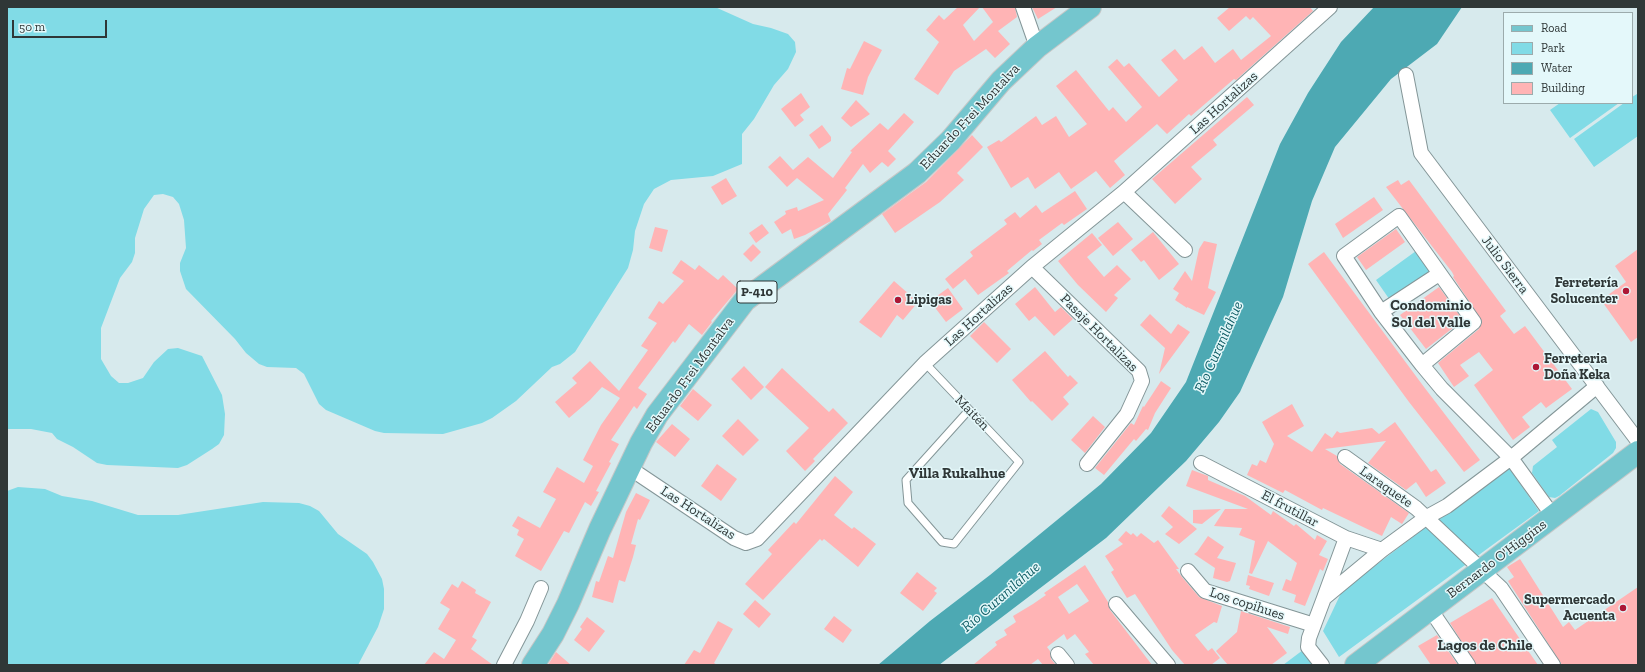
<!DOCTYPE html>
<html>
<head>
<meta charset="utf-8">
<style>
	body { margin:0 }
	#map { position:relative; width:1645px; height:672px; overflow:hidden; background:#d7eaed; font-family:"Zilla Slab",serif }
	canvas { display:block }
	.frame { position:absolute; inset:0; border:8px solid #2f3737; pointer-events:none }
	.legend { position:absolute; left:1503px; top:12px; width:130px; height:92px; box-sizing:border-box; background:#e4f8fa; border:1px solid #9cabac; margin:0; padding:5px 7px; list-style:none; font-size:12px; color:#2f3737 }
	.legend li { display:flex; align-items:center; gap:8px; height:20px }
	.legend b { width:20px; border:1px solid #9cabac }
	.scale { position:absolute; left:12px; top:20px; width:95px; height:18px; box-sizing:border-box; border:2px solid #2f3737; border-top:0; padding-left:5px; font-size:12px; line-height:14px; white-space:nowrap; color:#2f3737; -webkit-text-stroke:3px #e4f8fa; paint-order:stroke }
</style>
</head>
<body>
<div id="map">
<canvas width="1645" height="672"></canvas>
<div class="frame"></div>
<ul class="legend">
<li><b style="height:5px;background:#74c6ce"></b>Road</li>
<li><b style="height:11px;background:#81dbe6"></b>Park</li>
<li><b style="height:11px;background:#4da9b3"></b>Water</li>
<li><b style="height:11px;background:#ffb4b5"></b>Building</li>
</ul>
<div class="scale">50 m</div>
</div>
<script>
const ctx = document.querySelector('canvas').getContext('2d');
ctx.lineJoin = 'round';
function fillPath(path, color) { ctx.fillStyle = color; ctx.fill(path, 'evenodd'); }
const toPath = rows => new Path2D(rows.map(r => 'M' + r).join(''));
function trace(path, color, width, dash) { ctx.strokeStyle = color; ctx.lineWidth = width; ctx.lineCap = dash ? 'butt' : 'round'; ctx.setLineDash(dash || []); ctx.stroke(path); }
function drawText(font, color, halo, rows, align = 'center') {
  ctx.font = font + ' "Zilla Slab",serif'; ctx.lineWidth = 3; ctx.setLineDash([]); ctx.textBaseline = 'middle'; ctx.strokeStyle = halo; ctx.fillStyle = color; for (const [text, x, y, turn = 0] of rows) {
    ctx.save(); ctx.translate(x, y); ctx.rotate((+turn || 0) * Math.PI / 180); ctx.textAlign = isNaN(turn) ? turn : align; if (halo) ctx.strokeText(text, 0, 0); ctx.fillText(text, 0, 0); ctx.restore();
  }
}
const green = toPath([
	[7,7,715,7,753,24,771,28,788,34,795,42,796,52,788,69,774,85,754,119,742,134,742,164,713,176,671,180,654,189,644,204,635,231,633,250,628,268,575,352,560,364,552,367,516,401,492,418,482,423,443,434,384,433,375,431,326,410,319,404,304,374,296,368,267,367,259,364,246,353,235,339,186,289,180,271,180,263,186,248,184,220,179,204,173,197,163,194,154,195,144,209,135,238,135,253,132,262,120,278,101,328,101,359,111,376,119,383,128,383,143,378,154,362,168,349,178,348,202,356,222,395,225,414,224,435,219,444,212,449,187,465,178,468,107,465,97,463,73,447,57,439,52,433,31,429,7,429],
	[1637,94,1638,136,1594,167,1574,139,1624,103,1632,103,1632,97],
	[1560,103,1619,103,1570,138,1550,110],
	[1416,251,1432,274,1392,303,1376,280],
	[1591,409,1598,412,1616,442,1616,448,1613,453,1559,496,1555,498,1549,497,1532,473,1533,466,1557,447,1552,440],
	[1507,465,1539,511,1339,657,1323,631,1342,591],
	[18,487,45,489,62,496,92,501,138,515,178,515,263,502,299,503,310,506,319,511,338,534,367,554,373,562,382,579,384,589,384,609,378,627,358,665,7,665,7,491],
	[1303,650,1314,665,1283,665]
]);
const water = toPath([
	[1374,7,1462,7,1437,44,1391,79,1335,147,1312,201,1283,297,1240,392,1219,422,1186,461,1106,538,939,665,878,665,930,621,990,575,1101,484,1151,433,1186,382,1280,144,1308,93,1341,42]
]);
const building = toPath([
	[958,7,980,7,963,25,974,41,993,22,982,7,1015,7,1017,17,998,31,1010,44,995,58,986,49,954,71,938,95,914,79,939,42,926,30,939,15,944,20],
	[1032,7,1057,7,1038,19],
	[1230,7,1310,7,1313,11,1236,80,1234,79,1191,116,1189,114,1167,134,1157,124,1114,161,1125,175,1110,188,1096,171,1071,189,1059,172,1035,189,1028,177,1011,188,987,147,999,140,1001,142,1036,116,1042,125,1056,116,1069,137,1087,124,1056,86,1076,70,1109,111,1113,107,1126,122,1142,107,1108,67,1117,59,1124,67,1129,63,1159,97,1178,80,1161,60,1175,49,1184,60,1202,46,1215,63,1233,49,1241,60,1271,36,1253,17,1250,20,1246,16,1229,31,1217,18],
	[864,41,882,50,868,77,863,95,841,89,847,68,850,69],
	[801,93,810,107,800,115,804,120,795,127,781,109],
	[1247,97,1254,105,1213,140,1217,145,1191,167,1202,179,1175,204,1152,179],
	[856,100,870,114,851,127,841,118],
	[904,113,914,122,888,151,896,159,888,167,882,162,870,173,863,164,845,188,847,190,828,214,831,221,805,235,794,239,791,229,782,234,774,222,786,214,785,211,797,207,798,211,824,200,797,178,787,187,768,167,780,156,793,170,808,157,833,178,852,152,850,151,880,123,888,130],
	[822,125,831,137,831,141,819,149,809,135],
	[972,135,983,147,957,173,964,180,940,202,895,233,882,214,926,182],
	[726,178,737,196,722,205,711,187],
	[1398,180,1401,185,1409,180,1506,311,1500,316,1514,334,1525,326,1572,389,1546,408,1541,402,1522,417,1530,427,1513,440,1474,385,1493,370,1479,352,1460,365,1469,376,1454,387,1438,363,1479,329,1482,321,1453,277,1454,276,1452,272,1386,187],
	[1075,191,1087,209,1064,225,1062,223,1039,240,1042,244,1033,251,1032,250,1007,271,1009,273,978,295,965,279,953,289,945,279,973,256,970,252,1007,224,1004,220,1015,212,1020,218,1036,205,1042,213],
	[1374,197,1383,210,1343,238,1335,224],
	[1118,222,1133,239,1113,256,1098,238],
	[762,224,769,233,756,243,749,233],
	[655,227,668,230,662,252,649,248],
	[1396,229,1405,242,1366,270,1357,257],
	[1153,232,1179,264,1159,280,1144,260,1141,262,1131,250],
	[1092,233,1102,245,1087,257,1104,277,1117,265,1131,279,1114,295,1118,298,1106,312,1078,285,1058,261],
	[1204,241,1217,244,1208,288,1216,292,1204,315,1187,307,1187,308,1175,300,1179,293,1173,289,1185,271,1192,281,1199,249],
	[753,244,761,252,751,262,743,254],
	[1638,249,1638,337,1631,342,1601,300,1626,282,1615,266],
	[1324,252,1424,387,1480,460,1464,472,1409,402,1308,264],
	[681,260,695,270,699,265,718,280,723,275,738,289,711,321,712,322,702,335,689,324,675,343,673,341,638,388,647,394,637,409,634,406,611,440,619,444,609,462,611,463,596,491,599,492,591,506,585,502,569,533,564,531,541,571,515,556,524,539,517,535,519,530,512,526,518,516,540,528,556,499,543,492,557,467,584,483,593,466,583,460,601,425,620,398,602,387,590,400,569,418,555,402,577,383,572,378,590,361,619,391,648,350,641,346,657,323,648,318,659,301,663,304,684,281,672,273],
	[894,281,918,302,903,320,897,315,881,338,859,322],
	[1035,287,1055,312,1061,307,1073,319,1054,336,1035,316,1029,321,1015,304],
	[1439,287,1463,320,1426,349,1400,315],
	[948,288,963,309,946,322,930,301],
	[1150,314,1171,334,1178,324,1190,332,1159,374,1165,348,1140,325],
	[984,322,1011,349,997,363,970,336],
	[1045,351,1068,377,1070,375,1078,383,1063,397,1069,404,1052,421,1032,401,1031,402,1012,380],
	[744,366,764,387,751,400,731,379],
	[782,368,829,412,833,408,848,423,813,459,815,461,805,471,786,451,809,428,765,387],
	[1161,381,1171,388,1155,413,1148,430,1146,429,1136,441,1134,439,1104,475,1095,468,1131,423,1134,425,1143,406,1144,407],
	[693,389,712,405,698,421,680,406],
	[1292,404,1304,426,1287,436,1312,452,1325,433,1332,438,1337,431,1340,433,1372,428,1379,434,1395,422,1431,472,1436,469,1446,483,1426,497,1416,482,1406,490,1368,463,1386,441,1325,449,1337,456,1340,464,1409,513,1402,524,1391,517,1382,536,1323,508,1322,510,1285,490,1283,493,1247,475,1252,464,1257,466,1260,460,1266,463,1274,444,1262,422],
	[1093,416,1105,427,1085,453,1071,440],
	[738,419,759,440,743,456,722,436],
	[672,424,690,439,675,457,656,442],
	[717,464,737,479,721,501,701,486],
	[1192,470,1208,476,1208,480,1245,496,1271,515,1273,511,1294,526,1296,524,1315,540,1317,535,1327,541,1319,555,1328,559,1323,571,1320,569,1305,606,1294,602,1296,595,1282,590,1286,579,1291,581,1297,563,1268,541,1252,574,1249,573,1255,541,1239,535,1242,528,1214,526,1225,509,1248,509,1186,486],
	[835,476,853,492,834,515,852,529,854,527,876,544,858,567,824,539,822,541,820,539,763,600,745,584,772,554,768,550,794,522,796,524],
	[636,493,650,500,640,520,638,519,631,544,636,545,633,557,625,582,619,580,613,603,592,597,596,581,599,582,608,556,613,558,626,512],
	[1169,506,1197,529,1179,544,1165,534,1173,527,1161,516],
	[1221,509,1202,524,1193,523,1193,510],
	[1126,531,1131,535,1133,533,1137,537,1141,533,1154,543,1158,540,1179,569,1176,569,1182,577,1199,597,1222,606,1217,623,1214,622,1195,635,1208,651,1212,648,1220,658,1211,665,1185,665,1172,650,1135,594,1127,598,1111,572,1114,570,1105,556,1123,544,1118,540],
	[1208,536,1224,547,1217,558,1236,563,1230,581,1227,582,1213,578,1215,568,1194,554,1197,552],
	[1520,559,1563,627,1569,622,1575,630,1638,587,1638,665,1562,665,1508,581,1514,577,1507,567],
	[1085,565,1108,602,1110,610,1152,665,1094,665,1085,654,1089,652,1075,634,1067,640,1064,634,1047,647,1050,651,1051,659,1056,665,1043,665,1038,659,1030,665,973,665,997,645,995,642,1007,635,1004,630,1016,622,1013,616,1033,604,1046,595,1044,593],
	[1077,584,1089,601,1069,614,1058,597],
	[917,572,937,588,934,591,937,593,923,611,900,593],
	[1248,575,1274,583,1269,596,1249,589,1250,586,1246,585],
	[462,581,476,590,475,593,491,602,472,637,477,640,471,649,493,665,424,665,434,652,444,659,456,640,438,629,450,609,440,603,452,584,458,588],
	[1492,598,1522,642,1538,665,1476,665,1450,623],
	[755,600,771,614,759,628,743,614],
	[1241,611,1290,627,1288,634,1267,627,1287,653,1271,665,1228,665,1216,651,1237,632],
	[834,616,852,630,843,643,824,629],
	[587,617,605,631,589,652,574,640,582,629,580,627],
	[718,621,733,629,714,663,717,665,684,665,694,650,700,653],
	[1437,635,1458,665,1431,665,1418,646],
	[556,652,571,665,548,665]
]);
const lane = toPath([
	[925,363,1019,462,954,544,942,542,908,503,906,480,969,410]
]);
const street = toPath([
	[1023,7,1037,47],
	[1406,75,1421,153,1638,441],
	[1124,192,1185,250],
	[1032,267,1139,371,1142,381,1127,414,1087,464],
	[1381,312,1439,274],
	[1422,365,1474,322,1399,216,1344,256,1381,312,1422,365,1442,389,1511,458,1553,516],
	[1345,457,1416,508,1501,588,1553,665],
	[1201,463,1346,538,1382,550],
	[628,467,734,538,746,543,757,539,925,363,1032,267,1124,192,1330,7],
	[1188,571,1205,591,1314,625],
	[1324,598,1346,538],
	[1116,604,1168,665],
	[1430,609,1468,665],
	[1058,654,1067,665],
	[504,665,527,621,541,588],
	[1322,665,1308,647,1309,638,1324,598,1382,550,1427,517,1447,506,1511,458,1597,386]
]);
const primary = toPath([
	[533,665,553,634,568,604,600,529,641,443,657,415,745,300,917,173,951,140,1001,81,1037,47,1090,7],
	[1356,665,1638,452]
]);
const markers = [
	[1626,291,4,"#ac1735"],
	[898,300,4,"#ac1735"],
	[1536,367,4,"#ac1735"],
	[1623,608,4,"#ac1735"]
];
const shields = [
	[757,292,40]
];
const shieldNames = [
	["P-410",757,292]
];
const streetNames = [
	["Las Hortalizas",1224,103,-42],
	["Eduardo Frei Montalva",970,117,-47],
	["Julio Sierra",1505,265,53],
	["Las Hortalizas",979,315,-42],
	["Pasaje Hortalizas",1099,333,45],
	["Eduardo Frei Montalva",690,375,-54],
	["Maitén",972,413,46],
	["Laraquete",1386,487,35],
	["El frutillar",1290,509,28],
	["Las Hortalizas",698,513,33],
	["Bernardo O'Higgins",1497,559,-37],
	["Los copihues",1247,604,18]
];
const poiNames = [
	["Ferretería",1618,283],
	["Solucenter",1618,299],
	["Lipigas",906,300,"left"],
	["Ferreteria",1544,359,"left"],
	["Doña Keka",1544,375,"left"],
	["Supermercado",1615,600],
	["Acuenta",1615,616]
];
const neighbourhoodNames = [
	["Condominio",1431,306],
	["Sol del Valle",1431,323],
	["Villa Rukalhue",957,474],
	["Lagos de Chile",1485,646]
];
const waterNames = [
	["Río Curanilahue",1219,347,-66],
	["Río Curanilahue",1001,597,-41]
];
fillPath(green, '#81dbe6');
fillPath(water, '#4da9b3');
fillPath(building, '#ffb4b5');
trace(lane, '#849698', 9);
trace(street, '#849698', 16);
trace(primary, '#c5c7c7', 24);
trace(lane, '#fff', 7);
trace(street, '#fff', 14);
trace(primary, '#74c6ce', 22);
for (const [x, y, r, color] of markers) { const dot = new Path2D(); dot.arc(x, y, r, 0, 2 * Math.PI); ctx.fillStyle = color; ctx.fill(dot); trace(dot, '#e4f8fa', 1.5); }
for (const [x, y, w] of shields) { const box = new Path2D(); box.roundRect(x - w / 2, y - 11, w, 22, 3); ctx.fillStyle = '#e4f8fa'; ctx.fill(box); trace(box, '#2f3737', 1); }
drawText('bold 13px', '#2f3737', null, shieldNames);
drawText('14px', '#2f3737', '#e4f8fa', streetNames);
drawText('bold 14px', '#2f3737', '#e4f8fa', poiNames, 'right');
drawText('bold 15px', '#2f3737', '#e4f8fa', neighbourhoodNames);
drawText('italic 15px', '#105e66', '#e4f8fa', waterNames);
</script>
</body>
</html>
